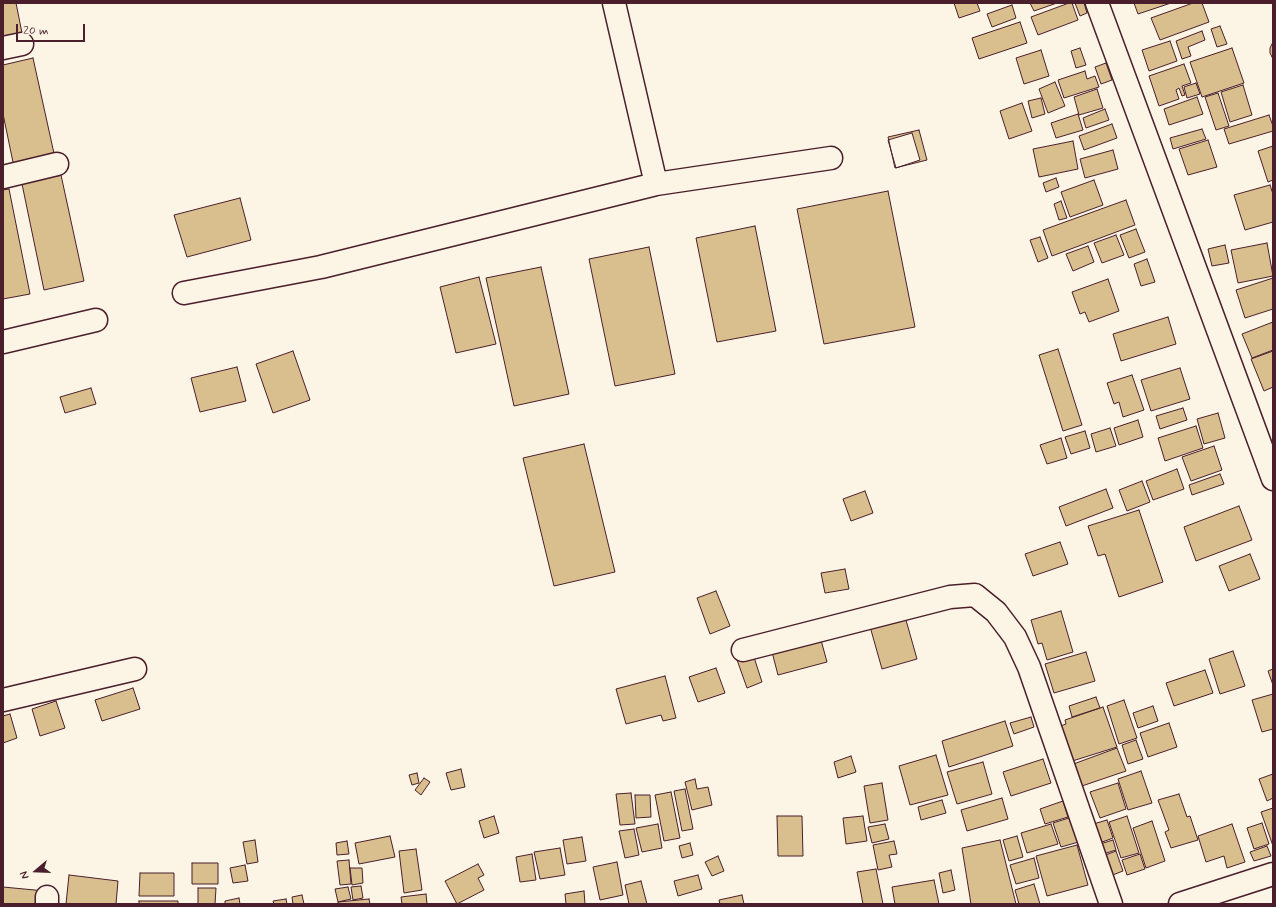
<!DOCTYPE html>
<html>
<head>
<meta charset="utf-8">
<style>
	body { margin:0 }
	#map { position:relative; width:1276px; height:907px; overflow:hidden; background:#fcf5e5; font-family:Mynerve,sans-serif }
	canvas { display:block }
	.frame { position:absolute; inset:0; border:4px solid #4a1f2b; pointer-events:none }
	.north { position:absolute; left:16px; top:851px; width:40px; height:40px; -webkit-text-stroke:3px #fcf5e5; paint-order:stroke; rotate:251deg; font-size:11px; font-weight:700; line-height:16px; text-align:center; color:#4a1f2b }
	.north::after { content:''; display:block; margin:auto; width:14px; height:18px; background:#4a1f2b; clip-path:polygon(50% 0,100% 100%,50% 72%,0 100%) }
	.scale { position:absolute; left:16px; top:24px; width:69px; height:18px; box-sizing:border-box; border:2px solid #4a1f2b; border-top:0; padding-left:5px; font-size:12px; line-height:14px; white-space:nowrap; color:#4a1f2b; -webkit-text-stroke:3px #fcf5e5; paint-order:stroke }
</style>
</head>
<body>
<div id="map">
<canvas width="1276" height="907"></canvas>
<div class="frame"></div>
<div class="north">N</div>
<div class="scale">20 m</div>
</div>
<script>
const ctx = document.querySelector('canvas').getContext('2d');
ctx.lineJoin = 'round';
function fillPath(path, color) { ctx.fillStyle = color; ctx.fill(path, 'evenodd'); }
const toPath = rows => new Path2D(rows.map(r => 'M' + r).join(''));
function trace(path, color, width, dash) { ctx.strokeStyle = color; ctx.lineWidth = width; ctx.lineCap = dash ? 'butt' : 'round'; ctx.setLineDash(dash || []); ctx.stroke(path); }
const building = toPath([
	[3,3,16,3,22,33,3,37,3,3],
	[954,3,977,3,980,11,959,18,954,3],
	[1030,3,1057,3,1034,11,1030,3],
	[1069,3,1072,3,1078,20,1038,35,1031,17,1069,3],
	[1075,3,1084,3,1087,13,1080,16,1075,3],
	[1134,3,1171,3,1138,14,1134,3],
	[1193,3,1202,3,1209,22,1160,40,1151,18,1193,3],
	[1012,5,1016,18,992,27,987,14,1012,5],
	[1020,22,1027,43,979,59,972,38,1020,22],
	[1220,26,1227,44,1217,47,1211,29,1220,26],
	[1202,31,1205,40,1188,47,1191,56,1182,59,1176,41,1202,31],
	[1170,41,1177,61,1149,71,1142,50,1170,41],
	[1273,42,1273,59,1270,53,1270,48,1273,42],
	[1080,48,1086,65,1076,68,1071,51,1080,48],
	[1232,48,1244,83,1202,97,1190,62,1232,48],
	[1041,50,1049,76,1024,84,1016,58,1041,50],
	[33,58,55,158,14,167,3,114,3,65,33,58],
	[1106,63,1112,80,1101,84,1095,67,1106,63],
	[1184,64,1191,83,1182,86,1185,95,1182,96,1179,88,1176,90,1179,99,1159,106,1149,76,1184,64],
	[1085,71,1087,79,1095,76,1099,87,1064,98,1058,80,1085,71],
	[1055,82,1065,106,1048,113,1039,89,1055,82],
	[1196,83,1200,94,1187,98,1184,87,1196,83],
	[1243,85,1252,115,1230,122,1221,92,1243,85],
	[1097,89,1103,108,1079,115,1074,97,1097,89],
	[1218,93,1229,126,1216,130,1205,97,1218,93],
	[1197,97,1203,114,1169,125,1164,109,1197,97],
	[1041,98,1045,114,1032,118,1028,101,1041,98],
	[1022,103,1032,131,1009,139,1000,111,1022,103],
	[1105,109,1109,120,1086,128,1083,118,1105,109],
	[1078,114,1083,130,1056,138,1051,123,1078,114],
	[1269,115,1273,126,1273,131,1229,144,1224,129,1269,115],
	[1112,124,1117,138,1084,150,1079,136,1112,124],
	[1202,129,1206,139,1173,149,1170,138,1202,129],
	[919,130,927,160,895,168,888,137,919,130],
	[912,133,920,160,896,168,888,140,912,133],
	[1208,140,1217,167,1188,175,1179,149,1208,140],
	[1073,141,1078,169,1039,177,1033,149,1073,141],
	[1273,146,1273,180,1268,182,1258,151,1273,146],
	[1113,150,1118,169,1085,178,1080,159,1113,150],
	[61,175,84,281,44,290,22,184,61,175],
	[1056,178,1059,187,1046,192,1043,183,1056,178],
	[1094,180,1103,205,1070,217,1061,192,1094,180],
	[1270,185,1273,194,1273,222,1245,230,1234,195,1270,185],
	[9,189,30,294,3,299,3,190,9,189],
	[888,191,915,327,824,344,797,209,888,191],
	[240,198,251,240,187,257,174,215,240,198],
	[1126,200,1135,225,1052,256,1043,230,1126,200],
	[1061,201,1067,218,1059,220,1054,204,1061,201],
	[755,226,776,331,717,342,696,238,755,226],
	[1136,229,1145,252,1129,258,1120,235,1136,229],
	[1116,235,1124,255,1102,263,1094,243,1116,235],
	[1040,237,1048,258,1038,262,1030,240,1040,237],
	[1267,243,1273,276,1238,283,1231,250,1267,243],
	[1225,245,1229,263,1212,266,1208,249,1225,245],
	[1088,246,1094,262,1073,271,1066,254,1088,246],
	[649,247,675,374,615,386,589,259,649,247],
	[1147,259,1155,282,1141,286,1134,264,1147,259],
	[541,267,569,394,514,406,486,278,541,267],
	[479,277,496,344,456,353,440,287,479,277],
	[1273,278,1273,309,1245,318,1236,290,1273,278],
	[1108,279,1119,311,1089,322,1085,312,1080,314,1072,292,1108,279],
	[1168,317,1176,344,1121,361,1113,334,1168,317],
	[1273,322,1273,350,1252,358,1242,334,1273,322],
	[1058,349,1082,425,1063,431,1039,355,1058,349],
	[293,351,310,400,273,413,256,364,293,351],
	[1273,351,1273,387,1264,391,1251,359,1273,351],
	[237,367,246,401,200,412,191,378,237,367],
	[1180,368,1190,399,1151,411,1141,380,1180,368],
	[1132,375,1144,410,1123,417,1119,402,1114,404,1107,383,1132,375],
	[91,388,96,404,65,413,60,397,91,388],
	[1183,408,1187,420,1160,429,1156,416,1183,408],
	[1218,413,1225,438,1204,444,1197,419,1218,413],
	[1138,420,1143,437,1119,445,1114,428,1138,420],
	[1196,426,1203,448,1165,461,1158,438,1196,426],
	[1110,428,1116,446,1096,452,1091,434,1110,428],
	[1085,431,1090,448,1071,454,1065,437,1085,431],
	[1061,438,1067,458,1047,464,1040,445,1061,438],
	[584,444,615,572,554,586,523,458,584,444],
	[1214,446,1222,470,1191,481,1182,457,1214,446],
	[1177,469,1184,489,1153,500,1146,481,1177,469],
	[1220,474,1224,484,1192,495,1189,485,1220,474],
	[1142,481,1150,502,1127,511,1119,490,1142,481],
	[1106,489,1113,508,1066,526,1059,507,1106,489],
	[865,491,873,513,851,521,843,499,865,491],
	[1239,506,1252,540,1196,561,1184,527,1239,506],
	[1139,510,1163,582,1119,597,1105,554,1098,556,1088,526,1139,510],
	[1060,542,1068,564,1033,576,1025,554,1060,542],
	[1250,554,1260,579,1229,591,1219,566,1250,554],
	[845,569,849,589,825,593,821,573,845,569],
	[716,591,730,626,710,634,697,598,716,591],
	[1061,611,1073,652,1047,660,1042,643,1038,644,1031,620,1061,611],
	[904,613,917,659,882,669,869,623,904,613],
	[821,640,827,662,778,675,772,652,821,640],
	[752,651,762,682,747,688,736,657,752,651],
	[1233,651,1245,686,1220,694,1209,659,1233,651],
	[1086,652,1095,681,1054,693,1045,664,1086,652],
	[716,668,725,693,698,702,689,677,716,668],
	[1273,669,1273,685,1268,671,1273,669],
	[1205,670,1213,693,1174,706,1166,683,1205,670],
	[665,676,676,718,663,721,661,715,626,724,616,689,665,676],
	[133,688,140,709,102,721,95,700,133,688],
	[1273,694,1273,729,1262,732,1252,700,1273,694],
	[1096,697,1100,708,1072,717,1069,706,1096,697],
	[1124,700,1137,738,1119,744,1107,706,1124,700],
	[56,701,65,728,40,736,32,709,56,701],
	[1153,706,1158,721,1138,728,1133,713,1153,706],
	[1103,707,1117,747,1066,763,1055,728,1066,724,1065,720,1103,707],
	[10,714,17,738,3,743,3,716,10,714],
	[1031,717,1034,727,1014,734,1010,723,1031,717],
	[1005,721,1013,746,949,767,942,741,1005,721],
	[1169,723,1177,747,1148,757,1140,733,1169,723],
	[1136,740,1143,759,1128,764,1122,745,1136,740],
	[1117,748,1126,771,1076,788,1068,766,1117,748],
	[936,755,948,795,910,805,899,766,936,755],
	[851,756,856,772,838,778,834,762,851,756],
	[1043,759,1051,783,1011,796,1003,772,1043,759],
	[983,762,992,794,957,804,947,772,983,762],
	[461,769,465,787,451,790,446,773,461,769],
	[1141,771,1152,803,1128,810,1118,779,1141,771],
	[417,773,419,783,412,785,409,775,417,773],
	[1273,774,1273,798,1267,801,1259,779,1273,774],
	[424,778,430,782,421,795,415,790,424,778],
	[695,779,697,789,708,787,712,805,692,810,685,782,695,779],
	[882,783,888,820,870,823,864,786,882,783],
	[1118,783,1126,809,1100,818,1090,792,1118,783],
	[685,789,693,829,682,831,674,791,685,789],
	[671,792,680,838,664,841,655,795,671,792],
	[631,793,635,824,620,825,616,794,631,793],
	[1179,794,1187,817,1190,816,1198,840,1171,848,1165,832,1169,830,1158,800,1179,794],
	[635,795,650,795,651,817,636,818,635,795],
	[1002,798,1008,819,967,831,961,810,1002,798],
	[942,800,946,813,921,820,918,807,942,800],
	[1063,801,1068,817,1045,824,1040,809,1063,801],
	[1273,808,1273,846,1261,812,1273,808],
	[494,816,499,833,484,838,479,821,494,816],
	[777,816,802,816,803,856,778,856,777,816],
	[863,816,867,841,846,844,843,818,863,816],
	[1075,816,1082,841,1061,847,1053,823,1075,816],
	[1127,816,1139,853,1121,858,1109,822,1127,816],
	[1107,820,1113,838,1097,844,1090,825,1107,820],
	[1152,821,1165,861,1146,868,1133,828,1152,821],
	[1262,823,1269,844,1254,849,1247,828,1262,823],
	[658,824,662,848,642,852,636,828,658,824],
	[885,824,889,839,872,843,868,827,885,824],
	[1051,824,1058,844,1027,853,1021,833,1051,824],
	[1232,824,1245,862,1227,868,1224,856,1206,862,1198,836,1232,824],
	[634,829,639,855,625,858,619,831,634,829],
	[390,836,395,857,359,864,355,843,390,836],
	[1017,836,1023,857,1009,861,1003,840,1017,836],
	[582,837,586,861,567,864,563,840,582,837],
	[255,840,258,862,247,864,243,842,255,840],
	[1000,840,1016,904,971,904,962,848,1000,840],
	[1113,840,1116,850,1103,854,1100,844,1113,840],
	[347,841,349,854,337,855,336,843,347,841],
	[894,841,897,854,889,855,892,867,878,870,873,845,894,841],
	[690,843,693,855,682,858,679,846,690,843],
	[1077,845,1088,885,1047,896,1036,856,1077,845],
	[1267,846,1271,856,1254,861,1250,852,1267,846],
	[560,848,565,875,540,879,534,852,560,848],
	[416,849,422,890,404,893,399,851,416,849],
	[1116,851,1123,871,1110,876,1103,856,1116,851],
	[532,854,536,880,520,882,516,857,532,854],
	[1140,854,1145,869,1127,875,1122,860,1140,854],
	[718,856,724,871,712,876,705,862,718,856],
	[1034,858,1039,878,1016,884,1010,865,1034,858],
	[349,860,351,884,340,885,337,861,349,860],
	[617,862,623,895,600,900,593,867,617,862],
	[192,863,218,863,218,884,192,884,192,863],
	[478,864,484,875,478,878,484,890,457,904,445,881,478,864],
	[245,865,248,881,233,883,230,868,245,865],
	[350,868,362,868,363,883,352,885,350,868],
	[876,869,883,904,863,904,857,872,876,869],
	[951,870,955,890,943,893,939,873,951,870],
	[140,873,174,873,174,896,139,896,140,873],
	[69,875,118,881,116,904,66,904,69,875],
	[698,875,702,889,678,896,674,881,698,875],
	[934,880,939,904,895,904,892,887,934,880],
	[641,881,647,904,629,904,625,885,641,881],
	[1034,884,1040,904,1019,904,1015,890,1034,884],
	[361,886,363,898,353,900,351,887,361,886],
	[3,887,45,891,43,904,3,904,3,887],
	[348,887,351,899,338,902,335,889,348,887],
	[198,888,216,888,215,904,198,904,198,888],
	[584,891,585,904,566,904,565,894,584,891],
	[426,894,427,904,402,904,401,897,426,894],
	[302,895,304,904,293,904,292,897,302,895],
	[742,895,744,904,720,904,719,900,742,895],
	[239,898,240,904,225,904,225,901,239,898],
	[286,899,287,904,274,904,273,901,286,899],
	[369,899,370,904,338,904,338,902,369,899],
	[139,901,178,901,178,904,139,904,139,901]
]);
const minor = toPath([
	[614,3,656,184],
	[1097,3,1273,479],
	[3,48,22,44],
	[3,177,57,164],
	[184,293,321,267,656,184,831,158],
	[3,342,96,320],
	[743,650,950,597,975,595,996,612,1015,637,1029,667,1111,904],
	[3,700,135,669],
	[47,904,47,897],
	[1180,904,1273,874]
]);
fillPath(building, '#d9be8e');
trace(building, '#4a1f2b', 1);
trace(minor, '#4a1f2b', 25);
trace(minor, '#fcf5e5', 22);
</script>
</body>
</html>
